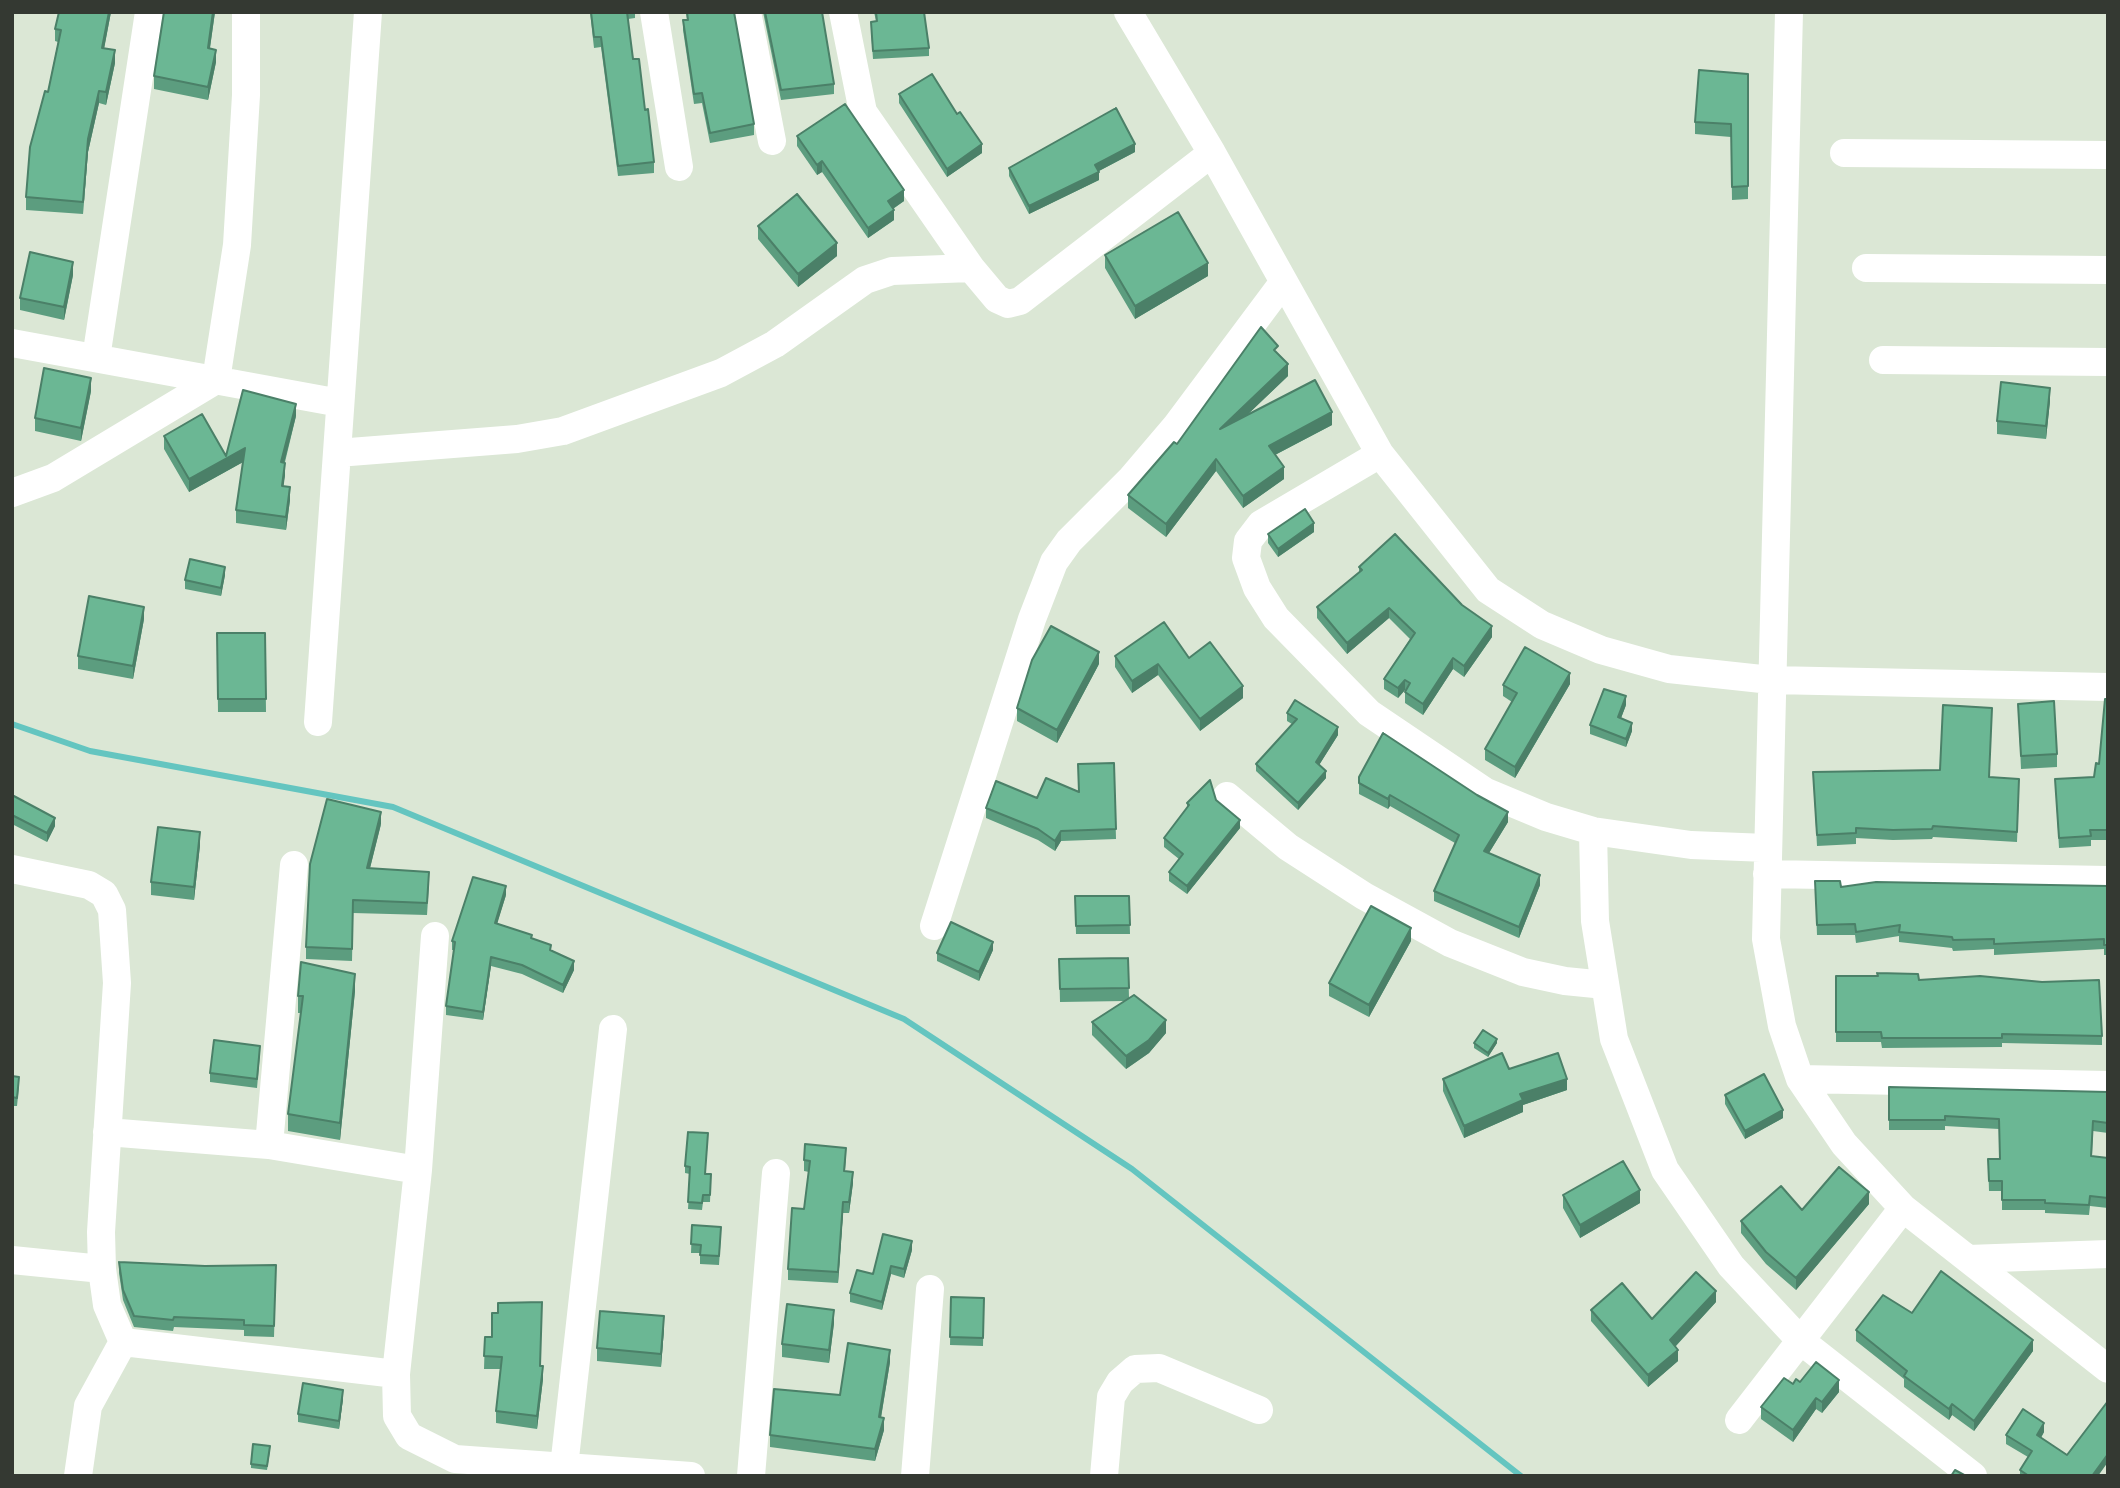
<!DOCTYPE html>
<html>
<head>
<meta charset="utf-8">
<style>
	body { margin:0 }
	#map { position:relative; width:2120px; height:1488px; overflow:hidden; background:#dbe7d5; font-family:Rubik,sans-serif }
	canvas { display:block }
	.frame { position:absolute; inset:0; border:14px solid #343932; pointer-events:none }
</style>
</head>
<body>
<div id="map">
<canvas width="2120" height="1488"></canvas>
<div class="frame"></div>
</div>
<script>
const ctx = document.querySelector('canvas').getContext('2d');
ctx.lineJoin = 'round';
const toPath = rows => new Path2D(rows.map(r => 'M' + r).join(''));
function trace(path, color, width, dash) { ctx.strokeStyle = color; ctx.lineWidth = width; ctx.lineCap = dash ? 'butt' : 'round'; ctx.setLineDash(dash || []); ctx.stroke(path); }
function fillPath(path, color) { ctx.fillStyle = color; ctx.fill(path, 'evenodd'); }
const stream = toPath([
	[12,724,90,751,393,807,904,1019,1132,1169,1521,1476]
]);
const minor = toPath([
	[654,12,679,167],
	[747,12,772,141],
	[843,12,863,112,971,268,997,299,1008,304,1020,301,1212,153],
	[1128,12,1212,153,1380,454,1488,590,1542,625,1601,650,1669,669,1771,680,2108,687],
	[1789,12,1766,939,1782,1026,1800,1079,1844,1144,1903,1208,2108,1369],
	[1844,153,2108,155],
	[1866,268,2108,270],
	[12,343,340,403],
	[96,358,149,12],
	[1883,360,2108,362],
	[337,453,517,439,563,431,721,373,775,344,865,280,892,271,971,268],
	[1380,454,1261,524,1248,541,1246,558,1257,588,1276,618,1369,713,1486,792,1546,817,1593,831,1691,845,1767,848],
	[12,493,53,478,216,380,237,245,246,95,246,12],
	[318,722,368,12],
	[1227,796,1288,847,1364,896,1450,943,1523,972,1565,981,1605,985],
	[1593,831,1595,921,1614,1039,1665,1170,1731,1266,1801,1341,1973,1476],
	[12,869,89,885,104,894,112,910,117,983,101,1232,102,1269,107,1305,123,1342],
	[1767,874,2108,880],
	[934,926,1032,619,1054,562,1069,541,1130,480,1176,426,1282,284],
	[435,936,418,1170,396,1374,397,1416,409,1436,455,1459,691,1476],
	[1800,1079,2108,1085],
	[107,1132,269,1145,418,1170],
	[269,1145,294,865],
	[1968,1259,2108,1254],
	[12,1260,102,1269],
	[123,1342,396,1374],
	[1739,1420,1903,1208],
	[564,1467,613,1029],
	[78,1476,88,1406,123,1342],
	[751,1476,776,1173],
	[915,1476,930,1289],
	[1104,1476,1111,1397,1120,1382,1135,1369,1159,1368,1259,1410]
]);
const wall = toPath([
	[111,12,104,48,115,63,106,105,99,103,88,152,83,214,26,210,26,197,58,42,55,41,55,29],
	[215,12,210,48,216,62,208,100,154,89,154,76],
	[590,12,635,12,635,18,628,19,633,59,645,110,654,162,654,173,618,176,601,47,594,48],
	[686,12,734,12,754,124,754,135,710,143,702,103,694,104,683,30,683,20,687,20],
	[763,12,822,12,834,84,834,94,781,100],
	[874,12,924,12,929,48,929,56,873,59,871,30,876,21],
	[1748,74,1748,199,1732,200,1731,137,1695,134,1695,122],
	[899,94,957,114,982,153,947,177,899,103],
	[797,136,904,201,893,209,894,220,868,238,822,172,817,175,797,146],
	[1135,152,1099,171,1099,180,1029,214,1009,176,1009,168],
	[758,226,837,256,798,287,758,239],
	[1105,255,1208,276,1135,319,1105,268],
	[73,275,64,320,20,310,20,298],
	[1278,354,1288,376,1248,414,1332,425,1275,455,1284,479,1243,508,1216,471,1166,537,1128,508,1128,495,1177,444],
	[91,391,81,441,35,431,35,418],
	[2050,401,2046,439,1997,434,1997,421],
	[296,416,285,462,285,475,283,486,290,500,286,530,236,523,236,510,243,462,189,492,164,449,164,436,226,456],
	[1314,532,1278,557,1268,543,1268,534],
	[1359,567,1462,605,1492,637,1464,677,1453,669,1423,715,1405,703,1405,690,1398,698,1384,689,1384,679,1410,639,1389,618,1347,654,1317,618,1317,607,1359,572],
	[225,575,221,596,185,589,185,580],
	[144,619,133,679,78,669,78,656],
	[217,633,265,633,266,712,218,712],
	[1115,656,1189,658,1243,698,1200,731,1158,675,1132,693,1115,667],
	[1099,664,1057,743,1017,721,1017,708],
	[1570,684,1515,778,1485,760,1485,749,1512,702,1503,696,1503,685],
	[2108,699,2108,840,2091,840,2091,846,2059,848,2055,779,2094,777,2099,764],
	[2018,704,2057,754,2057,767,2021,769],
	[1626,705,1621,718,1632,731,1626,747,1590,734,1590,725],
	[1287,713,1338,735,1319,765,1326,778,1298,810,1256,771,1256,764,1292,724,1287,721],
	[1114,763,1116,839,1061,841,1055,851,1038,840,986,818,986,808,1037,798,1078,792],
	[1813,772,1989,777,2019,789,2017,842,1933,837,1932,839,1893,840,1856,838,1856,844,1817,846],
	[1359,777,1508,822,1489,853,1540,885,1519,938,1434,901,1434,891,1455,843,1390,806,1388,809,1359,794],
	[12,795,55,826,47,842,12,824],
	[1187,803,1240,828,1187,894,1169,881,1169,872,1179,859,1164,847,1164,838,1187,809],
	[381,824,370,868,429,884,427,915,353,913,352,961,306,959,306,947],
	[200,845,194,900,151,895,151,882],
	[1815,881,1841,887,2108,886,2108,955,2104,955,2104,949,1994,955,1994,949,1953,951,1952,948,1899,942,1899,936,1856,943,1855,935,1817,935],
	[506,895,497,923,532,938,551,950,574,970,563,993,522,974,491,966,483,1020,446,1015,446,1006,454,950,452,950,452,941],
	[1075,896,1129,896,1130,934,1076,934],
	[1411,941,1369,1017,1329,996,1329,983],
	[993,950,979,981,937,961,937,953],
	[1128,958,1129,998,1166,1033,1149,1053,1126,1069,1092,1035,1092,1022,1125,1001,1060,1002,1059,959],
	[1836,976,1919,980,2102,1036,2102,1045,2002,1043,2002,1047,1882,1048,1881,1042,1836,1042],
	[355,991,340,1140,288,1131,288,1114,301,1013,298,1013,298,996],
	[1474,1043,1497,1043,1488,1057,1474,1048],
	[260,1054,257,1088,210,1082,210,1073],
	[1509,1069,1567,1090,1523,1105,1523,1112,1464,1138,1443,1091,1443,1079],
	[12,1076,19,1086,17,1106,12,1106],
	[1889,1087,2108,1092,2108,1133,2093,1131,2092,1156,2108,1158,2108,1208,2090,1206,2089,1215,2045,1213,2045,1210,2002,1210,2002,1191,1989,1191,1988,1159,2000,1159,1999,1129,1945,1126,1945,1130,1889,1130],
	[1725,1095,1783,1118,1745,1139,1725,1104],
	[708,1140,705,1174,711,1174,710,1202,703,1202,702,1210,688,1209,690,1174,685,1173,685,1166],
	[846,1159,845,1171,853,1183,849,1213,843,1213,838,1283,788,1280,788,1269,804,1209,809,1172,804,1171,804,1160],
	[1563,1195,1640,1203,1580,1238,1563,1208],
	[1869,1204,1796,1290,1766,1264,1741,1233,1741,1221,1802,1210],
	[692,1225,721,1235,719,1265,700,1264,700,1253,691,1253],
	[912,1250,904,1278,891,1274,882,1310,850,1302,850,1293,873,1274],
	[119,1262,205,1266,276,1265,274,1337,244,1336,244,1330,174,1327,173,1331,134,1327,123,1300,119,1273],
	[951,1297,984,1298,983,1346,950,1345],
	[1716,1302,1676,1346,1678,1361,1648,1387,1591,1321,1591,1310,1652,1319],
	[1912,1313,2033,1351,1974,1431,1952,1415,1949,1420,1904,1387,1904,1379,1856,1341,1856,1330],
	[834,1323,829,1363,782,1357,782,1344],
	[664,1329,661,1367,597,1361,597,1348],
	[485,1337,541,1366,543,1379,537,1429,496,1423,496,1411,500,1369,484,1369],
	[890,1362,881,1418,884,1430,875,1461,770,1447,770,1435,840,1395],
	[1800,1382,1839,1392,1822,1413,1816,1409,1793,1442,1761,1419,1761,1407,1793,1384],
	[343,1399,339,1429,298,1422,298,1414],
	[2044,1432,2041,1438,2098,1476,2020,1476,2020,1470,2028,1457,2006,1444,2006,1435],
	[270,1451,267,1470,251,1468,251,1464]
]);
const shadedWall = toPath([
	[109,12,111,12,102,60,102,48],
	[213,12,215,12,208,61,208,48],
	[115,50,115,63,106,105,106,92],
	[216,50,216,62,208,100,208,87],
	[99,91,99,103,88,152,83,214,88,139],
	[982,144,982,153,947,177,947,169],
	[1135,144,1135,152,1095,173,1095,165],
	[822,161,822,172,817,175,817,165],
	[1099,172,1099,180,1029,214,1029,206],
	[904,190,904,201,888,212,888,201],
	[894,210,894,220,868,238,868,228],
	[837,243,837,256,798,287,798,274],
	[73,262,73,275,64,320,64,307],
	[1208,263,1208,276,1135,319,1135,306],
	[1288,364,1288,376,1220,441,1220,429],
	[91,378,91,391,81,441,81,428],
	[2050,388,2050,401,2046,439,2046,426],
	[296,404,296,416,281,475,281,462],
	[1332,412,1332,425,1269,458,1269,446],
	[245,448,245,461,189,492,189,479],
	[1216,459,1216,471,1166,537,1166,524],
	[285,463,285,475,282,499,282,486],
	[1284,467,1284,479,1243,508,1243,496],
	[290,487,290,500,286,530,286,517],
	[1314,523,1314,532,1278,557,1278,549],
	[225,567,225,575,221,596,221,588],
	[144,607,144,619,133,679,133,666],
	[1389,608,1389,618,1347,654,1347,643],
	[1492,626,1492,637,1464,677,1464,666],
	[1099,652,1099,664,1057,743,1057,730],
	[1453,658,1453,669,1423,715,1423,704],
	[1158,664,1158,675,1132,693,1132,681],
	[1570,673,1570,684,1515,778,1515,767],
	[1405,680,1405,690,1398,698,1398,688],
	[1243,686,1243,698,1200,731,1200,719],
	[1626,696,1626,705,1618,726,1618,717],
	[1632,723,1632,731,1626,747,1626,739],
	[1338,727,1338,735,1316,770,1316,762],
	[1326,771,1326,778,1298,810,1298,803],
	[1390,795,1390,806,1388,809,1388,799],
	[381,812,381,824,367,880,367,868],
	[1508,812,1508,822,1484,861,1484,851],
	[55,818,55,826,47,842,47,833],
	[1240,820,1240,828,1187,894,1187,886],
	[1061,831,1061,841,1055,851,1055,841],
	[200,832,200,845,194,900,194,887],
	[1540,875,1540,885,1519,938,1519,927],
	[506,886,506,895,495,931,495,923],
	[1411,928,1411,941,1369,1017,1369,1005],
	[993,942,993,950,979,981,979,972],
	[491,957,491,966,483,1020,483,1012],
	[574,961,574,970,563,993,563,985],
	[355,974,355,991,340,1140,340,1123],
	[1166,1020,1166,1033,1149,1053,1126,1069,1126,1056],
	[1497,1039,1497,1043,1488,1057,1488,1053],
	[1567,1079,1567,1090,1523,1105,1523,1112,1464,1138,1464,1126,1520,1094],
	[1783,1110,1783,1118,1745,1139,1745,1131],
	[853,1172,853,1183,849,1213,849,1202],
	[1640,1190,1640,1203,1580,1238,1580,1225],
	[1869,1192,1869,1204,1796,1290,1796,1278],
	[843,1202,843,1213,838,1283,838,1272],
	[912,1241,912,1250,904,1278,904,1269],
	[891,1266,891,1274,882,1310,882,1302],
	[1716,1291,1716,1302,1670,1352,1670,1340],
	[834,1310,834,1323,829,1363,829,1350],
	[664,1316,664,1329,661,1367,661,1354],
	[2033,1340,2033,1351,1974,1431,1974,1421],
	[890,1350,890,1362,879,1429,879,1417],
	[1678,1350,1678,1361,1648,1387,1648,1375],
	[543,1366,543,1379,537,1429,537,1416],
	[1839,1380,1839,1392,1822,1413,1822,1402],
	[343,1390,343,1399,339,1429,339,1421],
	[1816,1398,1816,1409,1793,1442,1793,1430],
	[1952,1404,1952,1415,1949,1420,1949,1409],
	[884,1418,884,1430,875,1461,875,1449],
	[2044,1423,2044,1432,2037,1444,2037,1435],
	[2108,1454,2108,1462,2098,1476,2092,1476]
]);
const building = toPath([
	[59,12,109,12,102,48,115,50,106,92,99,91,88,139,83,202,26,197,30,147,45,91,48,92,61,30,55,29,59,12],
	[164,12,213,12,208,48,216,50,208,87,154,76,164,12],
	[591,12,627,12,633,59,639,59,645,110,648,109,654,162,618,166,601,37,594,37,591,12],
	[687,12,734,12,754,124,710,133,702,93,694,94,683,20,688,20,687,12],
	[765,12,822,12,834,84,781,90,765,12],
	[876,12,924,12,929,48,873,51,871,22,877,21,876,12],
	[1699,70,1748,74,1748,186,1732,187,1731,124,1695,122,1699,70],
	[932,74,957,114,960,112,982,144,947,169,899,94,932,74],
	[845,104,904,190,888,201,894,210,868,228,822,161,817,165,797,136,845,104],
	[1116,108,1135,144,1095,165,1099,172,1029,206,1009,168,1116,108],
	[797,194,837,243,798,274,758,226,797,194],
	[1178,212,1208,263,1135,306,1105,255,1178,212],
	[30,252,73,262,64,307,20,298,30,252],
	[1261,327,1278,346,1274,350,1288,364,1220,429,1315,380,1332,412,1269,446,1284,467,1243,496,1216,459,1166,524,1128,495,1174,442,1177,444,1261,327],
	[44,368,91,378,81,428,35,418,44,368],
	[2001,382,2050,388,2046,426,1997,421,2001,382],
	[243,390,296,404,281,462,285,463,282,486,290,487,286,517,236,510,245,448,189,479,164,436,202,414,226,456,243,390],
	[1305,509,1314,523,1278,549,1268,534,1305,509],
	[1395,534,1462,605,1492,626,1464,666,1453,658,1423,704,1405,692,1410,683,1405,680,1398,688,1384,679,1415,633,1389,608,1347,643,1317,607,1362,570,1359,567,1395,534],
	[190,559,225,567,221,588,185,580,190,559],
	[89,596,144,607,133,666,78,656,89,596],
	[1164,622,1189,658,1210,642,1243,686,1200,719,1158,664,1132,681,1115,656,1164,622],
	[1051,626,1099,652,1057,730,1017,708,1032,660,1051,626],
	[217,633,265,633,266,699,218,699,217,633],
	[1525,647,1570,673,1515,767,1485,749,1517,693,1503,685,1525,647],
	[1604,689,1626,696,1618,717,1632,723,1626,739,1590,725,1604,689],
	[2105,699,2108,699,2108,830,2090,830,2091,836,2059,838,2055,779,2094,777,2096,763,2099,764,2105,699],
	[1295,700,1338,727,1316,762,1326,771,1298,803,1256,764,1297,719,1287,713,1295,700],
	[2054,701,2057,754,2021,756,2018,704,2054,701],
	[1943,705,1992,708,1989,777,2019,779,2017,832,1933,826,1932,829,1893,830,1856,828,1856,833,1817,835,1813,772,1940,770,1943,705],
	[1383,733,1477,795,1508,812,1484,851,1540,875,1519,927,1434,891,1459,835,1390,795,1388,799,1359,783,1359,777,1383,733],
	[1114,763,1116,829,1061,831,1055,841,1038,829,986,808,996,781,1037,798,1046,778,1079,792,1078,764,1114,763],
	[1210,780,1216,800,1240,820,1187,886,1169,872,1183,854,1164,838,1189,805,1187,803,1210,780],
	[12,795,55,818,47,833,12,815,12,795],
	[327,799,381,812,367,868,429,872,427,903,353,900,352,949,306,947,310,864,327,799],
	[158,827,200,832,194,887,151,882,158,827],
	[473,877,506,886,495,923,532,935,531,938,551,945,550,950,574,961,563,985,522,965,491,957,483,1012,446,1006,455,942,452,941,473,877],
	[1815,881,1840,881,1841,887,1876,882,2108,886,2108,945,2104,945,2104,939,1994,944,1994,939,1953,940,1952,937,1899,932,1900,925,1856,932,1855,924,1817,925,1815,881],
	[1075,896,1129,896,1130,925,1076,926,1075,896],
	[1371,906,1411,928,1369,1005,1329,983,1371,906],
	[951,922,993,942,979,972,937,953,951,922],
	[1128,958,1129,988,1060,989,1059,959,1128,958],
	[301,962,355,974,340,1123,288,1114,303,996,298,996,301,962],
	[1877,973,1918,974,1919,980,1980,976,2042,982,2099,980,2102,1036,2002,1034,2002,1038,1882,1038,1881,1032,1836,1032,1836,976,1878,976,1877,973],
	[1134,995,1166,1020,1149,1040,1126,1056,1092,1022,1134,995],
	[1483,1030,1497,1039,1488,1053,1474,1043,1483,1030],
	[214,1040,260,1046,257,1079,210,1073,214,1040],
	[1502,1053,1509,1069,1558,1053,1567,1079,1520,1094,1523,1100,1464,1126,1443,1079,1502,1053],
	[1764,1074,1783,1110,1745,1131,1725,1095,1764,1074],
	[12,1076,19,1077,17,1098,12,1097,12,1076],
	[1889,1087,2108,1092,2108,1123,2093,1121,2091,1156,2108,1158,2108,1198,2090,1196,2089,1205,2045,1203,2045,1200,2002,1200,2002,1181,1989,1181,1988,1159,2000,1159,1999,1119,1945,1116,1945,1120,1889,1120,1889,1087],
	[688,1132,708,1133,705,1174,711,1174,710,1195,703,1195,702,1203,688,1202,690,1167,685,1166,688,1132],
	[805,1144,846,1148,844,1171,853,1172,849,1202,843,1202,838,1272,788,1269,792,1208,804,1209,810,1161,804,1160,805,1144],
	[1623,1161,1640,1190,1580,1225,1563,1195,1623,1161],
	[1839,1167,1869,1192,1796,1278,1766,1252,1741,1221,1781,1186,1802,1210,1839,1167],
	[692,1225,721,1227,719,1256,700,1255,701,1245,691,1244,692,1225],
	[883,1234,912,1241,904,1269,891,1266,882,1302,850,1293,857,1270,873,1274,883,1234],
	[119,1262,205,1266,276,1265,274,1326,244,1325,244,1320,174,1317,173,1320,134,1316,123,1290,119,1262],
	[1941,1271,2033,1340,1974,1421,1952,1404,1949,1409,1904,1376,1907,1371,1856,1330,1883,1295,1912,1313,1941,1271],
	[1696,1272,1716,1291,1670,1340,1678,1350,1648,1375,1591,1310,1622,1283,1652,1319,1696,1272],
	[951,1297,984,1298,983,1338,950,1337,951,1297],
	[542,1302,540,1366,543,1366,537,1416,496,1411,502,1357,484,1356,485,1337,492,1337,492,1313,498,1313,498,1303,542,1302],
	[787,1304,834,1310,829,1350,782,1344,787,1304],
	[600,1311,664,1316,661,1354,597,1348,600,1311],
	[848,1343,890,1350,879,1417,884,1418,875,1449,770,1435,774,1389,840,1395,848,1343],
	[1816,1362,1839,1380,1822,1402,1816,1398,1793,1430,1761,1407,1784,1378,1793,1384,1796,1379,1800,1382,1816,1362],
	[303,1383,343,1390,339,1421,298,1414,303,1383],
	[2108,1401,2108,1454,2092,1476,2029,1476,2020,1470,2032,1451,2006,1435,2023,1409,2044,1423,2037,1435,2067,1455,2108,1401],
	[253,1444,270,1446,267,1466,251,1464,253,1444],
	[1955,1470,1966,1476,1951,1476,1955,1470]
]);
trace(stream, '#64c5c0', 6);
trace(minor, '#fff', 28);
fillPath(wall, '#5c9d7f');
fillPath(shadedWall, '#4b8068');
fillPath(building, '#6bb794');
trace(building, '#4b8068', 2);
</script>
</body>
</html>
